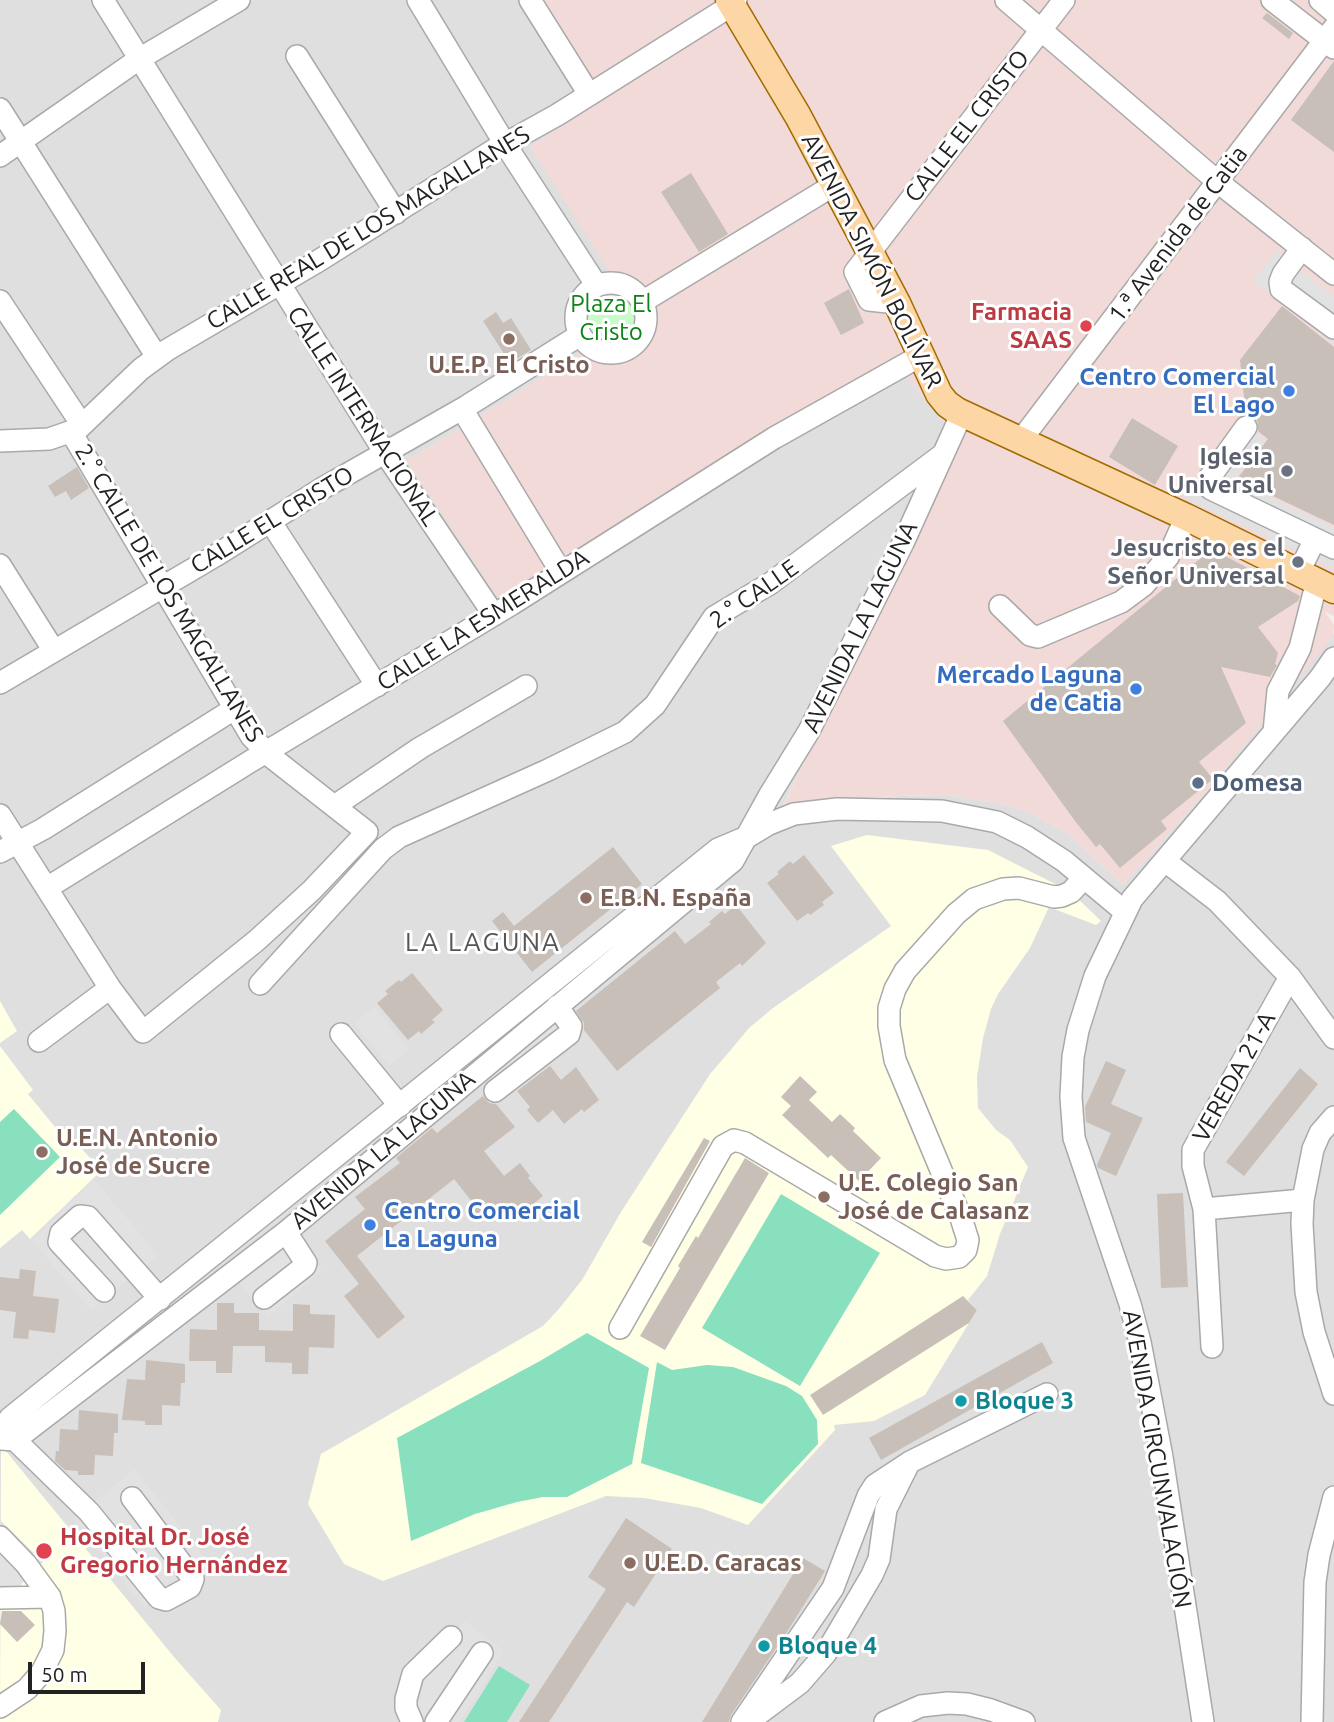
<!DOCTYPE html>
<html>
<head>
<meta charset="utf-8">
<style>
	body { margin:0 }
	#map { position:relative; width:1334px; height:1722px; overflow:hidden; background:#f2efe9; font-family:Ubuntu,sans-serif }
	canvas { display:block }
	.scale { position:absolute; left:28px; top:1662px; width:117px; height:32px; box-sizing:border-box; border:4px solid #222; border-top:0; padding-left:9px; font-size:21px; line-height:24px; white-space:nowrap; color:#222; -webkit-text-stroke:5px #fff; paint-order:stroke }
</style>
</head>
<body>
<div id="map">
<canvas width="1334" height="1722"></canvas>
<div class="scale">50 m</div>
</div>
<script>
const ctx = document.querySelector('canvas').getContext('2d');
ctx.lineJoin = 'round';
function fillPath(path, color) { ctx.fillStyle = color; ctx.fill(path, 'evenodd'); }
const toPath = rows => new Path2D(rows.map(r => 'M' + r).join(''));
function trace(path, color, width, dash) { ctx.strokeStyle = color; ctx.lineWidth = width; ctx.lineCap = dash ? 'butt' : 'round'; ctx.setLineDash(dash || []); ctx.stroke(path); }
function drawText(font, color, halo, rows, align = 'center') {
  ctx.font = font + ' Ubuntu,sans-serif'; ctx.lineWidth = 6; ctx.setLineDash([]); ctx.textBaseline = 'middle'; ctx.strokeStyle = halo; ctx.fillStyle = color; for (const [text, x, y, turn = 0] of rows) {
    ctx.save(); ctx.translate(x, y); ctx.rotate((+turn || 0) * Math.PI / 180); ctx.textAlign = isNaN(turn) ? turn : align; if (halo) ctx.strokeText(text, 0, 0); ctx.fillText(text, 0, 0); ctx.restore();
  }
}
const residential = toPath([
	[0,0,537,0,601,101,530,147,619,277,628,280,642,292,649,303,652,317,650,330,644,342,634,353,621,359,609,359,583,352,407,461,894,361,958,440,782,808,898,796,946,795,995,803,1024,810,1067,833,1123,885,1209,788,1334,634,1334,1722,0,1722]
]);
const commercial = toPath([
	[537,0,1334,0,1334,616,1325,612,1334,625,1333,637,1209,788,1123,885,1067,833,1024,810,995,803,946,795,898,796,848,799,782,809,958,440,894,361,503,605,407,461,583,352,609,359,621,359,634,353,644,342,650,330,652,317,649,303,642,292,628,280,612,275,530,147,601,101]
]);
const education = toPath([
	[867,835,988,850,1071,892,1101,921,1096,925,1049,907,1030,948,998,994,991,1009,983,1038,977,1077,978,1108,996,1130,1010,1140,1028,1167,1000,1234,987,1276,968,1300,977,1310,925,1395,874,1421,834,1425,835,1430,748,1525,701,1508,644,1498,606,1496,383,1581,344,1564,308,1504,321,1454,543,1326,558,1310,582,1280,621,1212,710,1074,729,1052,749,1028,773,1008,891,926,831,846],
	[0,1001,17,1031,0,1043],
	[0,1046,33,1090,28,1094,60,1133,65,1129,101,1171,30,1239,22,1230,0,1248],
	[1,1445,174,1657,221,1710,218,1722,0,1722]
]);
const park = toPath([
	'581 318a30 30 0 1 1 60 0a30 30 0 1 1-60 0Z'
]);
const pitch = toPath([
	[14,1109,60,1157,0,1215,0,1122],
	[781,1194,880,1253,800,1386,702,1328],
	[587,1333,649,1368,632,1464,567,1497,543,1497,517,1502,475,1514,411,1541,397,1438,540,1361],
	[657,1362,672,1370,707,1365,733,1367,786,1386,802,1396,817,1420,818,1444,762,1504,641,1463],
	[499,1666,530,1685,507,1722,464,1722]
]);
const parking = toPath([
	[1277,251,1334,297,1334,344,1253,280],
	[1245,423,1266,440,1234,480,1334,527,1334,568,1182,497],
	[374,1007,409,1050,389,1066,354,1023],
	[561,1011,577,1031,494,1099,477,1078],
	[94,1179,158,1255,91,1311,32,1240],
	[296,1236,322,1270,268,1317,240,1283],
	[135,1469,206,1558,145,1608,73,1519],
	[0,1520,43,1562,0,1606],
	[466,1621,504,1651,460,1722,401,1722,395,1703,398,1687,404,1673,411,1664]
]);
const building = toPath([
	[1267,13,1293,33,1289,39,1262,18],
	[1334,61,1334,152,1291,120],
	[691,173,728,234,699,252,661,192],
	[849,289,864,323,841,335,824,303],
	[1282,306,1334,347,1334,525,1237,479,1268,439,1258,431,1258,422,1254,417,1246,414,1240,360],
	[496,312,503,323,511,318,531,350,510,363,483,321],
	[1132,418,1178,446,1155,485,1109,457],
	[77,467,89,488,71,500,66,491,55,497,48,486],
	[1212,549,1300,596,1298,601,1258,627,1278,653,1275,664,1277,665,1270,677,1221,667,1246,723,1199,762,1213,779,1161,821,1167,829,1120,868,1100,844,1096,847,1075,821,1003,721],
	[613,847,642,884,532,972,492,921,503,912,514,926],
	[804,855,834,893,822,902,824,905,810,915,808,913,797,921,767,883,779,874,777,872,790,861,793,864],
	[736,905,766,943,742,966,740,963,716,982,720,988,617,1071,584,1030,584,1023,576,1011,675,931,685,944,711,924,709,922,722,911,725,914],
	[412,973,443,1010,432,1020,435,1022,421,1034,419,1031,408,1040,377,1003,388,994,385,991,399,980,401,982],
	[1106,1061,1126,1070,1111,1104,1143,1118,1116,1176,1098,1168,1097,1165,1111,1133,1086,1122,1085,1107],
	[550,1066,561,1080,576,1067,599,1100,584,1112,582,1109,564,1124,553,1110,538,1123,527,1110,530,1107,517,1091],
	[1300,1068,1318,1084,1244,1176,1226,1162],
	[800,1076,817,1092,809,1100,832,1122,840,1114,855,1128,853,1131,881,1158,859,1181,831,1155,828,1158,782,1115,791,1106,781,1097],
	[483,1096,489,1103,496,1104,515,1127,484,1151,504,1176,520,1163,530,1176,528,1178,543,1196,528,1208,525,1205,508,1219,497,1206,481,1219,470,1205,473,1203,454,1179,357,1256,405,1317,378,1339,344,1296,359,1284,325,1241,365,1209,355,1197,400,1163,396,1158,432,1128,437,1133],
	[704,1138,710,1141,651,1247,642,1242],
	[745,1158,769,1173,665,1350,640,1336,680,1268,678,1266,696,1236,698,1238],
	[1183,1193,1188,1287,1161,1288,1157,1194],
	[20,1269,36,1271,33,1296,59,1299,55,1333,29,1330,28,1339,13,1338,16,1312,0,1310,0,1277,19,1279],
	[963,1296,977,1310,969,1323,823,1415,810,1395],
	[217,1303,234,1303,234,1313,259,1313,259,1330,293,1331,293,1304,310,1305,310,1314,335,1315,334,1348,309,1347,308,1374,292,1374,292,1363,265,1362,265,1346,233,1346,232,1373,216,1373,216,1361,189,1361,190,1329,217,1330],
	[1042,1342,1053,1363,881,1460,869,1438],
	[146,1360,185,1364,185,1383,181,1383,180,1406,162,1405,162,1425,145,1425,145,1421,122,1420,127,1379,145,1380],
	[79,1410,118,1414,118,1433,114,1433,113,1456,95,1455,94,1475,78,1475,78,1471,65,1470,55,1461,56,1451,59,1451,60,1429,78,1430],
	[626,1518,672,1549,634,1607,627,1602,549,1722,519,1722,606,1589,588,1577],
	[803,1558,825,1571,787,1632,731,1715,729,1722,702,1722],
	[2,1611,21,1611,35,1625,17,1642,0,1624]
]);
const minor = toPath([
	[103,0,385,453,494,615],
	[418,0,505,144,597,286],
	[530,0,589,94],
	[1006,0,1218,182,1334,274],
	[1272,0,1334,48],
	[1320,0,1334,12],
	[297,56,396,213],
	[0,109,157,357],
	[0,156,139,59,239,0],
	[1302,248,1283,274,1280,282,1281,289,1334,328],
	'576 318a35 35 0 1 1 70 0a35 35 0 1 1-70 0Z',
	[0,301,82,425],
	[642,302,834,185],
	[897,303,869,300,855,272,1064,0],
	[462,409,561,572],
	[1246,427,1210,477,1209,483,1211,489,1334,548],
	[1021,440,1334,28],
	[0,441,49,439,78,429,141,369,167,350,315,263,494,150,557,115,732,5,736,0],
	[270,521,377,686],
	[0,565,54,651],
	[1299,572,1315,539],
	[1000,606,1030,635,1038,637,1121,602,1144,585,1168,557,1186,517],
	[0,683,215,556,323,488,467,406,580,335],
	[1274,732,1278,691,1300,648,1317,581],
	[336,805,420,748,526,686],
	[0,815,110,988,143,1032,256,941,312,890,367,832,270,756,251,736,71,432],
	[0,852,43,829,234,709],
	[1165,861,1217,901,1290,977,1334,1038],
	[47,888,251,761,512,604,774,438,922,355],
	[260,984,383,849,399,837,548,770,625,732,655,705,714,617,771,583,942,455],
	[341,1034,400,1106],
	[39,1041,110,988],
	[495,1091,569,1034,571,1026,557,1006],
	[1334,1117,1320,1133,1313,1149,1303,1200,1302,1224,1306,1292,1314,1332,1334,1394],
	[1204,1209,1303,1200],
	[104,1291,59,1242,61,1233,80,1216,88,1217,160,1299],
	[264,1298,305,1266,306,1263,286,1232],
	[620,1328,723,1146,734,1140,745,1143,935,1256,946,1259,959,1257,966,1250,968,1240,961,1218,895,1060,889,1026,889,1008,895,989,905,971,956,914,974,899,1003,889,1019,888,1054,897,1062,896,1071,892,1084,878],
	[1212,1347,1204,1209,1193,1166,1193,1150,1290,977],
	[0,1433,10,1418,718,849,749,836,769,824,794,814,837,809,942,811,997,822,1027,837,1064,861,1124,911],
	[0,1439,15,1440,286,1232,733,861,769,796,809,731,903,543,962,413],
	[15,1440,89,1512,159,1598,166,1600,190,1587,193,1579,132,1498],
	[0,1537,26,1564,50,1597,54,1611,55,1631,53,1650,42,1672,27,1689,0,1707],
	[0,1598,50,1597],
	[412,1722,406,1708,406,1699,413,1674,451,1637],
	[436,1722,482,1653],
	[742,1722,833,1588,868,1496,875,1485,910,1462,1047,1394],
	[748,1722,800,1683,826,1653,872,1575,879,1559,886,1509,907,1467],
	[885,1722,921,1706,948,1703,967,1704,991,1710,1024,1722],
	[1203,1722,1162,1457,1140,1342,1130,1304,1074,1138,1071,1097,1073,1057,1078,1030,1095,976,1132,899,1320,678,1334,658],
	[1312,1722,1315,1582,1319,1555,1334,1497]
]);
const major = toPath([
	[729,0,798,116,897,303,939,394,947,404,957,411,1186,517,1334,590]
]);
const markers = [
	[1086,326,7,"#e0444e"],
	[509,339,7,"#8d6e63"],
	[1289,391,7,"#3f7fe0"],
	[1287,471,7,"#6b7280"],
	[1298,562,7,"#6b7280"],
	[1136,689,7,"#3f7fe0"],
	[1198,783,7,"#5c6f8a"],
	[586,898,7,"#8d6e63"],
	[42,1152,7,"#8d6e63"],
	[824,1197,7,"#8d6e63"],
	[370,1225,7,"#3f7fe0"],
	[961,1401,7,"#0f9aa8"],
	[44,1551,9,"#e0444e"],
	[630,1563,7,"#8d6e63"],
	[764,1646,7,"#0f9aa8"]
];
const streetNames = [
	["CALLE EL CRISTO",967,126,-52],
	["CALLE REAL DE LOS MAGALLANES",368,228,-31],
	["1.ª Avenida de Catia",1178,234,-53],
	["AVENIDA SIMÓN BOLÍVAR",872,261,63],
	["CALLE INTERNACIONAL",363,416,57],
	["CALLE EL CRISTO",272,520,-31],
	["2.° CALLE DE LOS MAGALLANES",169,593,59],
	["2.° CALLE",754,594,-35],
	["CALLE LA ESMERALDA",483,620,-32],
	["AVENIDA LA LAGUNA",860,627,-64],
	["VEREDA 21-A",1234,1077,-61],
	["AVENIDA LA LAGUNA",383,1150,-40],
	["AVENIDA CIRCUNVALACIÓN",1157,1459,80]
];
const parkNames = [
	["Plaza El",611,304],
	["Cristo",611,332]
];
const healthNames = [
	["Farmacia",1072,312],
	["SAAS",1072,340],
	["Hospital Dr. José",60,1537,"left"],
	["Gregorio Hernández",60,1565,"left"]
];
const educationNames = [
	["U.E.P. El Cristo",509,365,"center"],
	["E.B.N. España",600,898],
	["U.E.N. Antonio",56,1138],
	["José de Sucre",56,1166],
	["U.E. Colegio San",838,1183],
	["José de Calasanz",838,1211],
	["U.E.D. Caracas",644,1563]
];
const shopNames = [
	["Centro Comercial",1275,377],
	["El Lago",1275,405],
	["Mercado Laguna",1122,675],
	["de Catia",1122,703],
	["Centro Comercial",384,1211,"left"],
	["La Laguna",384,1239,"left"]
];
const worshipNames = [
	["Iglesia",1273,457],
	["Universal",1273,485],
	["Jesucristo es el",1284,548],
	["Señor Universal",1284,576]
];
const serviceNames = [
	["Domesa",1212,783]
];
const cultureNames = [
	["Bloque 3",975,1401],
	["Bloque 4",778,1646]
];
const neighbourhoodNames = [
	["LA LAGUNA",483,942]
];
fillPath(residential, '#e0dfdf');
fillPath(commercial, '#f2dad9');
fillPath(education, '#ffffe5');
fillPath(park, '#c8facc');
fillPath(pitch, '#88e0be');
fillPath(parking, '#e2e2e2');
fillPath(building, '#c7bfb8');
trace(minor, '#a9a9a9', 24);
trace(major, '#a06b00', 29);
trace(minor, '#fff', 21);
trace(major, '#fcd6a4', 26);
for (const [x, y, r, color] of markers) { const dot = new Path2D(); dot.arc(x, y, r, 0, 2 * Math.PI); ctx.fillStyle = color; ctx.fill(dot); trace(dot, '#fff', 2.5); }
drawText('24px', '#222', '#fff', streetNames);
drawText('24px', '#0c8416', '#fff', parkNames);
drawText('bold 24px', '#be3a42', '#fff', healthNames, 'right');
drawText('bold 24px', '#785e54', '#fff', educationNames, 'left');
drawText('bold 24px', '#366cbe', '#fff', shopNames, 'right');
drawText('bold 24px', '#5b616d', '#fff', worshipNames, 'right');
drawText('bold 24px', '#4e5e75', '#fff', serviceNames, 'left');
drawText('bold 24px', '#0d838f', '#fff', cultureNames, 'left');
ctx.letterSpacing = '2px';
drawText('26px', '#555', '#fff', neighbourhoodNames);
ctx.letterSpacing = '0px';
</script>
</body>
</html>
